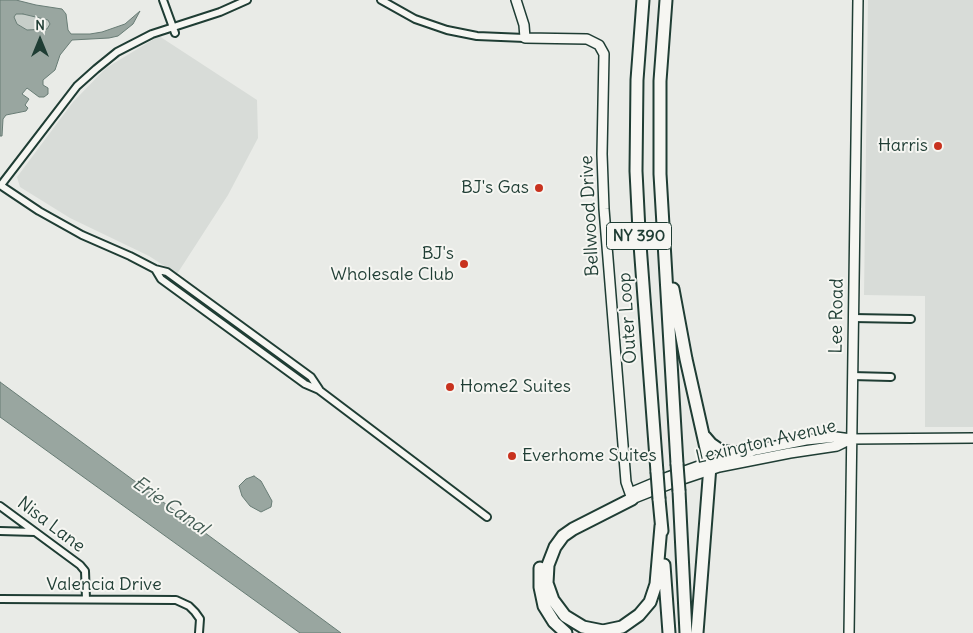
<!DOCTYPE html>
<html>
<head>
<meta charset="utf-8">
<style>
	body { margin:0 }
	#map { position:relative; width:973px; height:633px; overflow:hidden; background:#e9ebe7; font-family:Delius,sans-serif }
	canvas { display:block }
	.north { position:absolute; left:15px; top:15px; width:50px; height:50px; -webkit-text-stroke:4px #f6f6f2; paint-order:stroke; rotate:0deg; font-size:14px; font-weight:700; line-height:20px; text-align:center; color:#1f3d34 }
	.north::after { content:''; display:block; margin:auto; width:18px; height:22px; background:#1f3d34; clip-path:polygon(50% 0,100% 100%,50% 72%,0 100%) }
</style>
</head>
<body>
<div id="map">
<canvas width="973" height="633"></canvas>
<div class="north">N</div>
</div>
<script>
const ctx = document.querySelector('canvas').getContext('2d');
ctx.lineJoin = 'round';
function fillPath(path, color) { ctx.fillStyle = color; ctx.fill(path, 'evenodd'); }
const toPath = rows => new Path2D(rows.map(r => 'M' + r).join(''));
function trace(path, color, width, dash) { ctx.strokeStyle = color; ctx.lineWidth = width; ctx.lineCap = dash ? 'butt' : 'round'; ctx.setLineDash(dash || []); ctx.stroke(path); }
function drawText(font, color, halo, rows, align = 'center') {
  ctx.font = font + ' Delius,sans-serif'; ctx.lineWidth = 4; ctx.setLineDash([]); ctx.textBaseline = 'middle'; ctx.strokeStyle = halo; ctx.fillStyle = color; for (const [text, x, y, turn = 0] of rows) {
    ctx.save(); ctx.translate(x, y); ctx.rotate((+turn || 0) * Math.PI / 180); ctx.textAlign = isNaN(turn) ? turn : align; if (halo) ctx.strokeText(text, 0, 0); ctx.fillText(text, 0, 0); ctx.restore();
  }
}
const built = toPath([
	[868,0,973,0,973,427,925,427,925,296,864,295],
	[159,36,257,100,258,138,228,195,177,274,149,256,70,218,20,187,17,177,73,102,106,68]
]);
const green = toPath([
	[16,14,23,14,48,20,50,24,47,29,27,30,17,24,14,17]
]);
const water = toPath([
	[0,0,16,0,36,5,62,9,66,14,68,30,71,34,90,34,102,32,125,24,140,11,133,24,118,36,109,38,72,40,60,55,55,70,43,80,43,85,48,88,48,94,44,97,39,97,27,88,22,94,29,99,25,105,28,108,26,111,6,115,3,119,2,136,0,136,0,0],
	[23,14,48,20,50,24,47,29,27,30,17,24,14,17,16,14,23,14],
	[0,382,280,588,341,633,300,633,0,417,0,382],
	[254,476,261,481,272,501,271,507,261,512,250,506,242,496,239,486,246,479,254,476]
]);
const street = toPath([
	[163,0,175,33],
	[381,0,415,19,447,30,477,36,525,38],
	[0,185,39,211,82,235,130,256,155,269,167,272,311,377,319,389],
	[1,185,77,86,96,69,117,52,152,34,220,12,247,0],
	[155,269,161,279,305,384,319,390,487,517],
	[853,318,911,319],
	[852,376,891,377],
	[0,506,80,565,85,571,86,599],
	[0,531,35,532],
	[0,599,176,600,189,606,195,612,200,619,199,633]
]);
const secondary = toPath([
	[516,0,524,25,525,38,587,39,599,45,604,54,602,154,604,209,626,482,632,499,680,480,719,467,790,453,837,446,851,439],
	[630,493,668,477,710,462,756,450,806,440,836,437,851,439,973,438],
	[849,633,858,0]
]);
const highway = toPath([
	[643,0,637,80,636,171,639,231,657,472],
	[666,0,660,81,660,174,677,464],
	[673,289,686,359,710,466,697,633],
	[705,437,711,444,721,451,735,453,750,451],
	[679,491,686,633],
	[632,499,573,529,563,536,555,547,548,565,547,583,553,600,565,616,583,627,603,631,622,627,639,615,650,602,656,584,661,526],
	[659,499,662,531],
	[664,565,669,633],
	[540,568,540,587,544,606,554,622,566,633]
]);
const highwayBridge = toPath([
	[677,464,679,491],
	[657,472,659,499]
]);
const markers = [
	[938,146,5,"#c8321e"],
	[539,188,5,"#c8321e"],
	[464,264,5,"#c8321e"],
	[450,387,5,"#c8321e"],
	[512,456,5,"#c8321e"]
];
const shields = [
	[639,236,65]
];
const shieldNames = [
	["NY 390",639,236]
];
const poiNames = [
	["Harris",928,146],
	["BJ's Gas",529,188],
	["BJ's",454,254],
	["Wholesale Club",454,275],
	["Home2 Suites",460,387,"left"],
	["Everhome Suites",522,456,"left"]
];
const streetNames = [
	["Bellwood Drive",590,216,-93],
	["Lee Road",837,316,-89],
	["Outer Loop",628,318,-94],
	["Lexington Avenue",766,442,-13],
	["Nisa Lane",51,525,37],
	["Valencia Drive",104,585]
];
const waterNames = [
	["Erie Canal",170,506,35]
];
fillPath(built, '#d8dcd8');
fillPath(green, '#c7cec9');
fillPath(water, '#99a6a0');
trace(water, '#687c75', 1);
trace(street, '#1f3d34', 10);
trace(secondary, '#1f3d34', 12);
trace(highway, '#1f3d34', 15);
trace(street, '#f6f6f2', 6);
trace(secondary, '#f6f6f2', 9);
trace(highway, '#f6f6f2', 11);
trace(highwayBridge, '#1f3d34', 15, []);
trace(highwayBridge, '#f6f6f2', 11);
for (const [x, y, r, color] of markers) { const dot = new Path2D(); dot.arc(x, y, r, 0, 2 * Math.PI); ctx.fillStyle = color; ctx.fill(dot); trace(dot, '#f6f6f2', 2); }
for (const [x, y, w] of shields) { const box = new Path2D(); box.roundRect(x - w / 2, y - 13.5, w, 27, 4); ctx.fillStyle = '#f6f6f2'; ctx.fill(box); trace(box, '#1f3d34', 1); }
drawText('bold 16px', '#1f3d34', null, shieldNames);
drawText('18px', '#1f3d34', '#f6f6f2', poiNames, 'right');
drawText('18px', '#1f3d34', '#f6f6f2', streetNames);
drawText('italic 19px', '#445c54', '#f6f6f2', waterNames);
</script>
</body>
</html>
